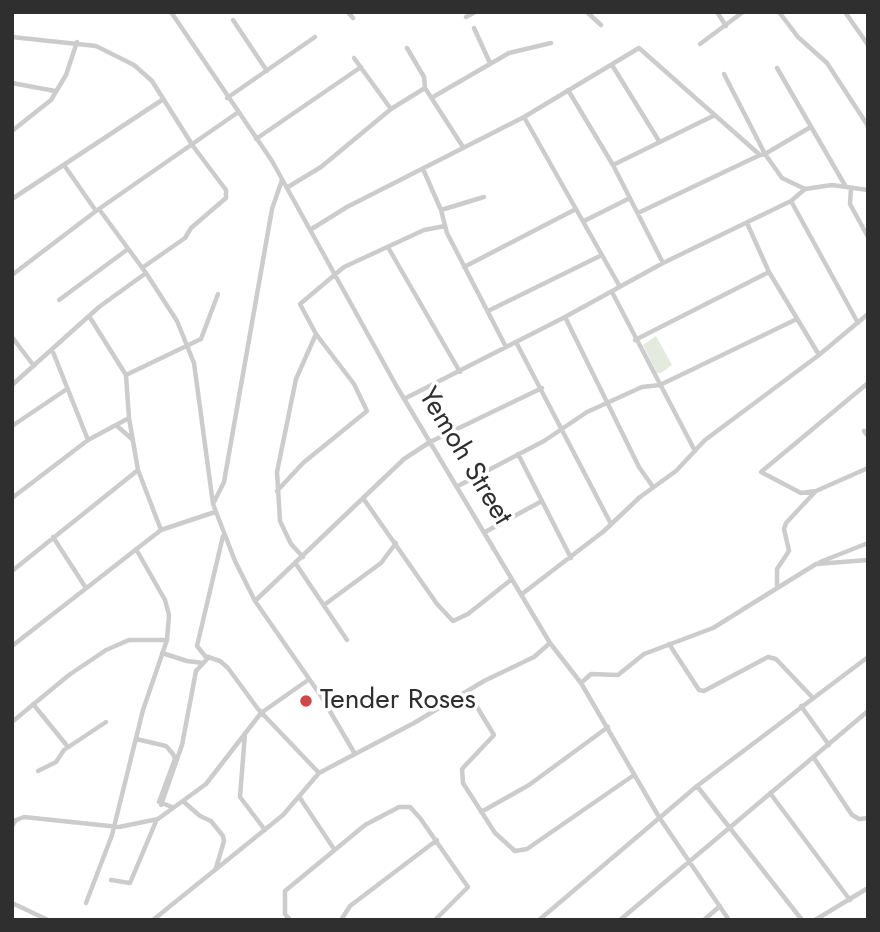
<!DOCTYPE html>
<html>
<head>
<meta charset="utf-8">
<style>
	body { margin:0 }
	#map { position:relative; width:880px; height:932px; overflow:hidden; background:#fff; font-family:Jost,sans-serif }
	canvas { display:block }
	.frame { position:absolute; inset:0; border:14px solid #2f2f2f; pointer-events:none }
</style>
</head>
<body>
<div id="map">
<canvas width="880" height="932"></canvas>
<div class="frame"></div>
</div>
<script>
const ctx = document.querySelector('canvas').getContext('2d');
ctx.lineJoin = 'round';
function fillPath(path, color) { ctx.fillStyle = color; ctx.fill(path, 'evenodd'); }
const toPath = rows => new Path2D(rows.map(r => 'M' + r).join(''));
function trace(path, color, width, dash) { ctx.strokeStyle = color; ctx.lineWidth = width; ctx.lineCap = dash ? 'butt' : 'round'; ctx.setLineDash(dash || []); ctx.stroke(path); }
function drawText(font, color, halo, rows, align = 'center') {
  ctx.font = font + ' Jost,sans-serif'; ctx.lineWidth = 7; ctx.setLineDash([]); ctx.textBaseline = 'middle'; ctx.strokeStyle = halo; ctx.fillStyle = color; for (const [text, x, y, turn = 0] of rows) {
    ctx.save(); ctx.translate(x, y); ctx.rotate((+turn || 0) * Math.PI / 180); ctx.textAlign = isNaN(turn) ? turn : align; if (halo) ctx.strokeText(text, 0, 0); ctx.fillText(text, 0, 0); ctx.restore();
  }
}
const green = toPath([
	[656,336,672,365,661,373,657,373,643,345]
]);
const minor = toPath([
	[171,12,272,161,397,387,550,643,581,683,659,817,729,920],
	[348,12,353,18],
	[587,12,601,25],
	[717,12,726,26],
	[779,12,798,37,827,63,868,126],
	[845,12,868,45],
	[466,17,475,12],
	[233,20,267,71],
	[474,28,490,63],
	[12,37,96,46,134,65,152,81,193,146,226,190,226,198,191,228,185,238,142,268],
	[700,44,743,12],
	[407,48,424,77,425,88,463,147],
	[354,58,391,109],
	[612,65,659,141],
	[777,68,846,187],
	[724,74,765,154,809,128],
	[12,83,55,91],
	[568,90,613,165,663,263],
	[433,97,509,53,551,43],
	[227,98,315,37],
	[524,117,620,287],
	[12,131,51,100,66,75,77,42],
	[256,139,361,67],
	[64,165,96,211],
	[613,165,715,115],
	[423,169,441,210,447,233,506,347],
	[288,187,321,167,391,109,425,88],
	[851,188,850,204,868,237],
	[12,199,162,100],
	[791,201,858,323],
	[99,209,146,273,177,321,194,363,213,504,235,561,255,601,321,696,355,754],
	[441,210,484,197],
	[638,213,760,155],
	[584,221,630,198],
	[747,223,769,272,819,355],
	[310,230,347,207,524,117,639,48,760,155,765,154,782,178,805,189,832,185,868,190],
	[389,249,460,372],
	[464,267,576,209],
	[12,275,96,211,237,113],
	[612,292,695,451],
	[59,300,128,249],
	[488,311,602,255],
	[89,316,126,375],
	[565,317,639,467,653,487],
	[12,337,34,366],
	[635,340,769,272],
	[516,342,611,524],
	[53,352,88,440],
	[868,383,761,472,801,493,816,491,868,468],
	[12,385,99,307,146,273],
	[404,399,565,317,663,263,791,201,805,189],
	[116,425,133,440],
	[12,426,67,389],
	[864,431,868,436],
	[518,454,571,558],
	[458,486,544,441,587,412,642,387,660,385,797,319],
	[277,491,303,463,367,411,354,384,316,334,300,304,344,267,424,230,445,226],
	[12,498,88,440,129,418],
	[363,498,437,604,453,621,468,614,512,579],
	[213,504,224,482,272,209,282,180],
	[161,530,138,470,129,418,126,375,201,339,218,294],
	[485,532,542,501],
	[223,536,197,646,205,656,220,661,228,668,258,709,319,773],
	[53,537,86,588],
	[303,557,291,544,280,521,277,472,296,379,316,334],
	[820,562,868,543],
	[296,564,347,640],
	[12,571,138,470],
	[777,585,777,569,789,551,784,529,786,523,815,492],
	[522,594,604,531,640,497,676,471,705,440,819,355,868,314],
	[255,601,404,459,430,442,542,388],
	[324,605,381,563,396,543],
	[669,644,699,690,704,691,768,657,776,659,812,697],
	[12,646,161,530,215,512],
	[162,653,187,661,203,663],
	[581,683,591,674,618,675,644,654,713,628,816,564,868,560],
	[468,692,494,735,462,769,463,783,495,833,515,851,527,849,634,775],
	[33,704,68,747],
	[801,706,829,745],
	[12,722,69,675,106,650,129,640,167,640],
	[245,733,240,797,265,830],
	[136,739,166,746,173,754,175,759,159,802,172,807],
	[814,758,852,815,859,819,868,818],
	[38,771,56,762,64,750,106,722],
	[697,786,802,920],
	[770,793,850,900],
	[300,798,334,849],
	[184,802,200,816,211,821,223,836,224,841,216,868],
	[161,805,182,745,196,671,209,657],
	[481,812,529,785,608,727],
	[12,826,16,820,24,817,119,827,158,819,206,784,261,713,308,680],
	[111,880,130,883,157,819],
	[12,903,48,920],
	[86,903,112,835,143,710,167,640,169,615,165,600,136,549],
	[153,920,283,815,319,773,414,723,484,681,534,657,550,643],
	[290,920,285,914,285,891,365,825,399,807,410,807,420,818,468,887,435,920],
	[341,920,350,906,437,840],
	[539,920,697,786,868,657],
	[620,920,868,711],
	[704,920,720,906],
	[815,920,868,888]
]);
const markers = [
	[306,701,7,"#cf4849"]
];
const streetNames = [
	["Yemoh Street",464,457,59]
];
const poiNames = [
	["Tender Roses",320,701]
];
fillPath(green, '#e4eade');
trace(minor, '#ccc', 4.5);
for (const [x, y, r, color] of markers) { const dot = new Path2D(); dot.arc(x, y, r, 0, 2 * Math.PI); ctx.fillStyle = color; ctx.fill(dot); trace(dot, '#fff', 2.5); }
drawText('28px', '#2f2f2f', '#fff', streetNames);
drawText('28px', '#2f2f2f', '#fff', poiNames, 'left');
</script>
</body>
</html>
